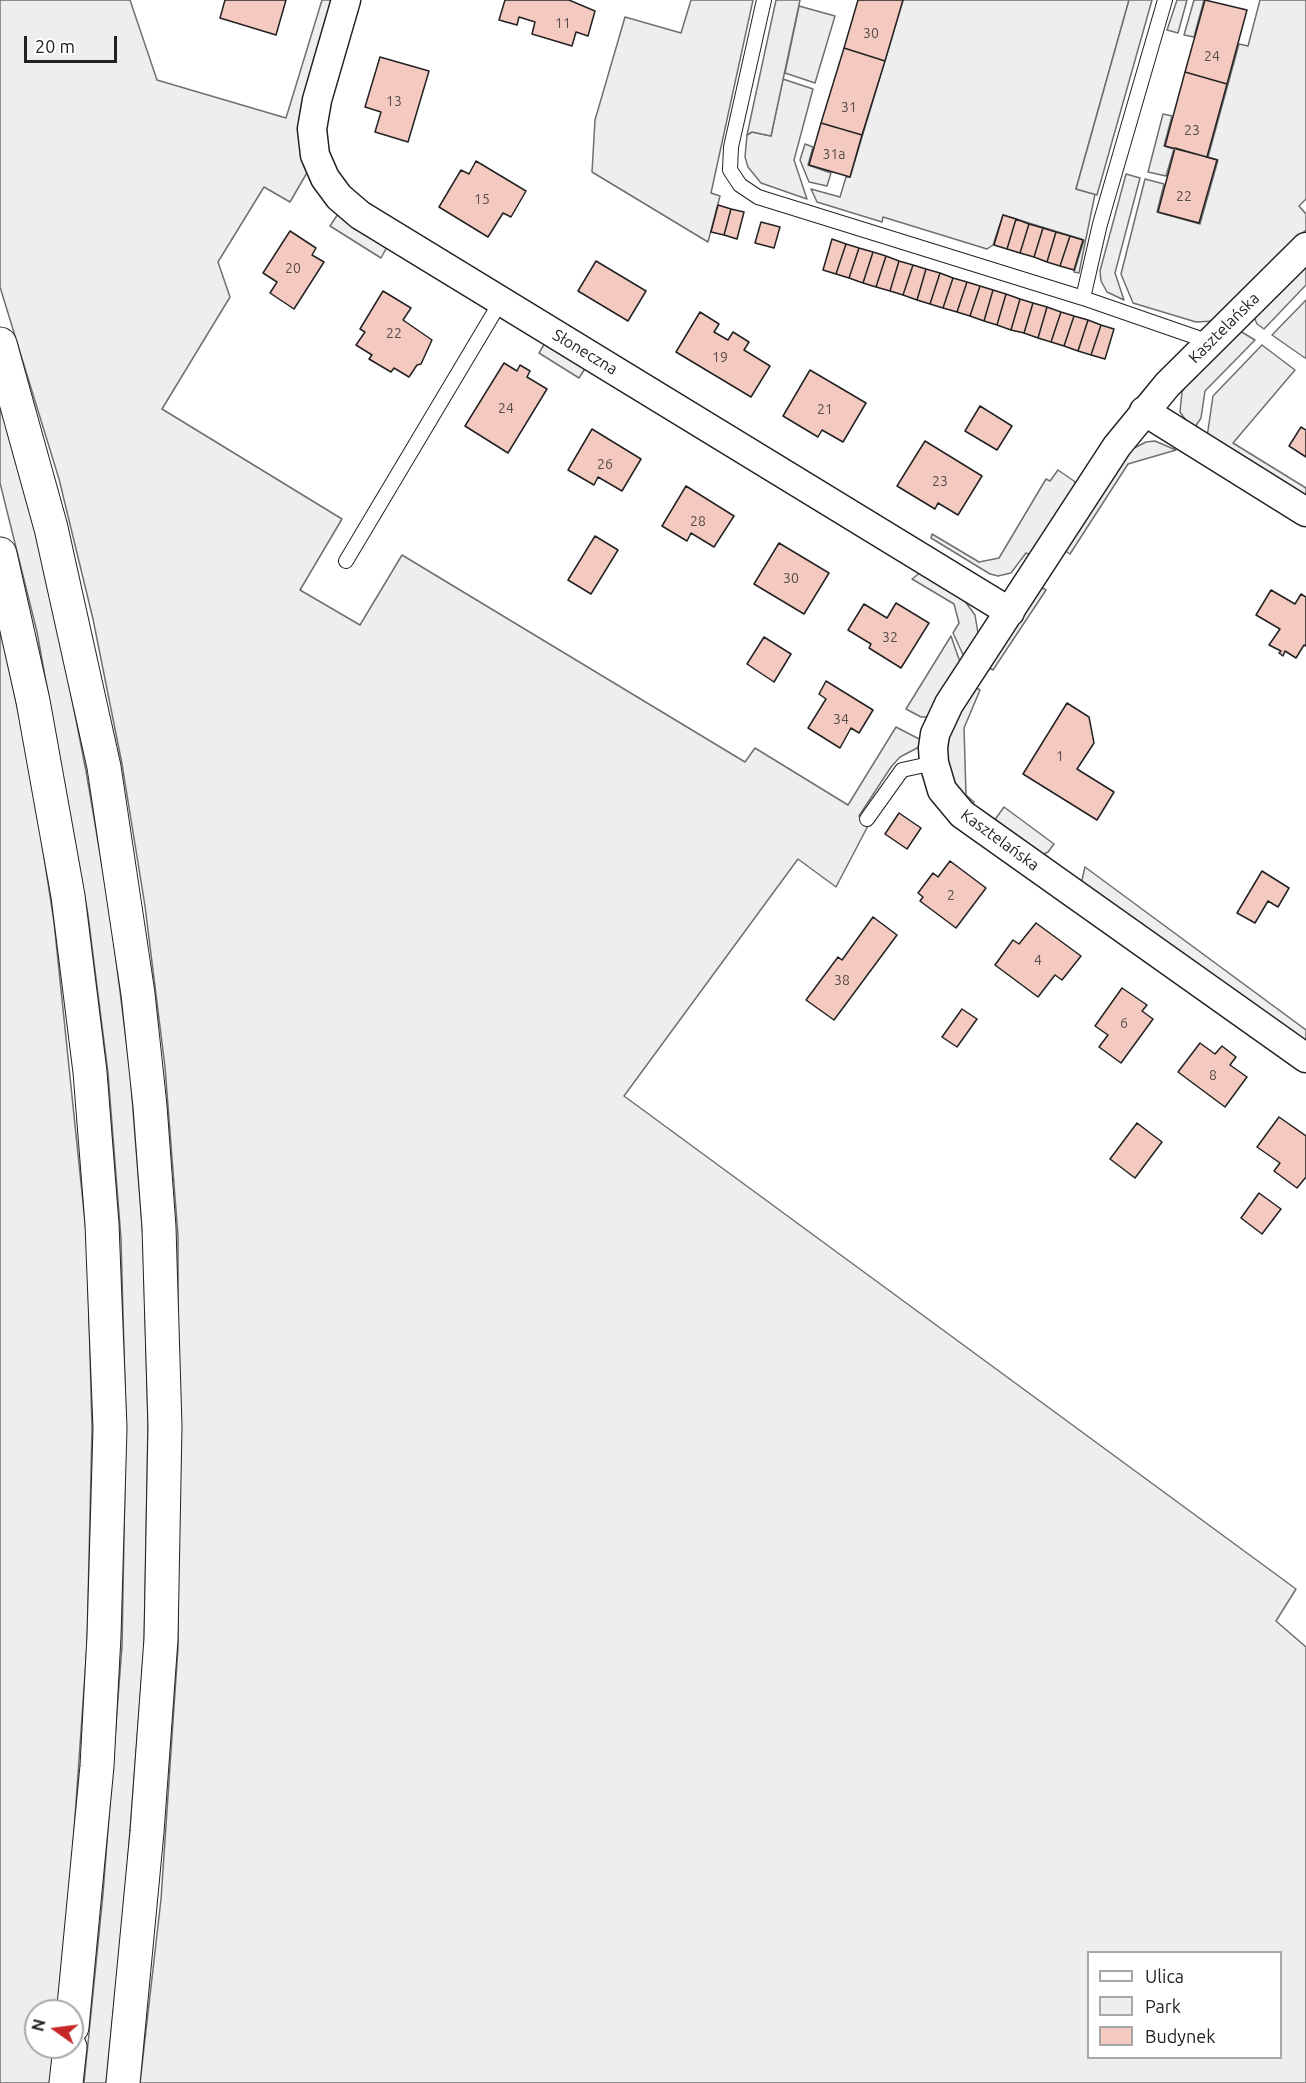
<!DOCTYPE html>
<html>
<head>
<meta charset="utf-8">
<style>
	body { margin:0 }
	#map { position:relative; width:1306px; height:2083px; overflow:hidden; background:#fff; font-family:Ubuntu,sans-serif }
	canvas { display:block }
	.legend { position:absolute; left:1087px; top:1951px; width:195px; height:108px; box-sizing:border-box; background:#fff; border:2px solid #a7a7a7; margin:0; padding:8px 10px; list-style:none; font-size:18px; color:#222 }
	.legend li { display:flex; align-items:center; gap:12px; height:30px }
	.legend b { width:30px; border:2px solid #a7a7a7 }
	.north { position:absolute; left:24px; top:1999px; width:60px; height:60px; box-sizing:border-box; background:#fff; border:2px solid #a7a7a7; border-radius:50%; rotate:284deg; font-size:16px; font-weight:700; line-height:24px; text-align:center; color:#222 }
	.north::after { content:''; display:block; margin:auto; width:21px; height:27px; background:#c62828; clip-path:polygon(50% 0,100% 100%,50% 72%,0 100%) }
	.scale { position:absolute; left:24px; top:36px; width:93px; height:27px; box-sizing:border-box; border:3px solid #222; border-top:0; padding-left:8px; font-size:18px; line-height:21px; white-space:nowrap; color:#222; -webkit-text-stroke:4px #fff; paint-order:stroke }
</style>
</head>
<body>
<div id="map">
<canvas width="1306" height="2083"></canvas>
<ul class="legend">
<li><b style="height:8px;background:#fff"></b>Ulica</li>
<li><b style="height:16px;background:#eee"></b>Park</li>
<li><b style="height:16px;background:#f3c9c0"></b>Budynek</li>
</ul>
<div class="north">N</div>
<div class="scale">20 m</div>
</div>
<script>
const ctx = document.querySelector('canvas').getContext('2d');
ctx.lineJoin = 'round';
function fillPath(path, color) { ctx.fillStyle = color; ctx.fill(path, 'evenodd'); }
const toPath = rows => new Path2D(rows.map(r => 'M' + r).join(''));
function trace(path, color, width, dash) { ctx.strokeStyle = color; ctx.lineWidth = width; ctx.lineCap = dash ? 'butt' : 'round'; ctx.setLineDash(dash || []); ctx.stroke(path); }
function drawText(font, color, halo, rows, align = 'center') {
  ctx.font = font + ' Ubuntu,sans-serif'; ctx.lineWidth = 4.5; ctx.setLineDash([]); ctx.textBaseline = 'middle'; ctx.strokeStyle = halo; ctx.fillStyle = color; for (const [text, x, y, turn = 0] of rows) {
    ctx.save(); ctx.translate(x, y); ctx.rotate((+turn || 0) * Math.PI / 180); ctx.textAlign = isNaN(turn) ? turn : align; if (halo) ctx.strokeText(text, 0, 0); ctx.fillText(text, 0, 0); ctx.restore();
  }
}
const green = toPath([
	[0,0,130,0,157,80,286,118,322,0,332,0,299,129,300,148,308,171,290,202,264,187,218,262,230,297,162,409,342,519,300,590,360,625,402,555,745,762,755,748,848,805,896,727,923,741,921,746,900,757,891,767,859,816,870,822,836,887,798,859,624,1096,1296,1589,1276,1621,1306,1647,1306,2083,140,2083,161,1899,178,1648,178,1236,165,1067,145,906,122,764,93,619,59,479,0,287,0,0],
	[1088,1952,1280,1952,1280,2058,1088,2058,1088,1952],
	[691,0,753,0,711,193,720,196,708,242,592,172,595,120,625,17,681,33,691,0],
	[903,0,1129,0,1076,189,1095,194,1079,273,1074,272,1084,240,1003,215,993,245,987,249,883,217,882,222,817,202,811,189,840,197,846,177,850,177,903,0],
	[1177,0,1187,0,1178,33,1167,30,1177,0],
	[1194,0,1204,0,1194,37,1184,35,1194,0],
	[1260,0,1306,0,1306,199,1299,206,1306,214,1306,230,1214,321,1196,322,1133,303,1121,274,1145,179,1164,184,1157,212,1200,224,1218,160,1208,157,1239,44,1248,46,1260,0],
	[799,6,835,16,815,83,785,73,799,6],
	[783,79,813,89,794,160,807,199,761,183,748,167,745,157,747,135,752,132,771,136,783,79],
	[1163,114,1172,116,1164,146,1174,149,1166,176,1148,172,1163,114],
	[805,144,813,147,808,165,831,173,827,186,809,182,800,160,805,144],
	[1126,174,1140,178,1115,273,1124,300,1107,292,1101,281,1100,271,1126,174],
	[338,214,387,247,381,258,330,226,338,214],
	[1306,265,1306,285,1264,329,1257,324,1254,317,1306,265],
	[1306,300,1306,357,1305,358,1272,335,1306,300],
	[1240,331,1255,340,1205,391,1201,418,1193,430,1180,412,1182,392,1187,383,1240,331],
	[545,343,586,367,579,378,539,353,545,343],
	[1262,345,1295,370,1233,443,1306,488,1306,498,1207,437,1213,396,1262,345],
	[0,404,25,489,58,628,86,771,110,912,130,1071,143,1238,148,1424,144,1647,125,1897,106,2083,84,2083,103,1894,122,1646,126,1425,121,1239,108,1073,88,915,37,632,0,483,0,404],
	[1155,441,1176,450,1128,464,1070,554,1064,550,1132,449,1146,442,1155,441],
	[1058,470,1074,481,1078,487,1033,556,1026,553,1011,573,998,576,990,574,931,538,932,534,979,562,999,558,1046,479,1050,481,1058,470],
	[921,572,964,600,975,615,978,633,965,659,953,633,959,623,954,604,912,579,921,572],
	[1041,587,1046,590,993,670,988,667,1041,587],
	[0,624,32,779,54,922,87,1241,92,1428,87,1645,70,1889,58,2011,36,2011,36,2047,54,2047,51,2083,0,2083,0,624],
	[951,636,961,665,928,717,921,717,906,709,951,636],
	[975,687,980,690,964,728,966,795,974,802,973,805,954,787,945,761,950,727,975,687],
	[1004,807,1054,844,1048,852,1042,855,994,821,1004,807],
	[1085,867,1306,1030,1306,1045,1081,884,1085,867]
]);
const parking = toPath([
	[776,0,800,0,771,136,752,132,747,135,776,0],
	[1129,0,1152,0,1097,195,1076,189,1129,0]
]);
const building = toPath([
	[225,0,286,0,276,35,220,18,225,0],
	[505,0,569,0,595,11,588,36,576,32,572,46,532,34,535,22,519,17,517,25,499,20,505,0],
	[858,0,903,0,885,61,844,48,858,0],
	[1205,0,1247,10,1227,84,1185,72,1205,0],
	[844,48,885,61,862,135,821,123,844,48],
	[380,57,429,71,408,142,375,132,381,112,365,107,380,57],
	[1185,72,1227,84,1207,157,1165,146,1185,72],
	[821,123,862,135,850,177,809,165,821,123],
	[1175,148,1217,160,1199,223,1158,212,1175,148],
	[476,161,526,191,511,217,503,213,488,237,439,207,461,170,469,174,476,161],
	[718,205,731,209,724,235,711,232,718,205],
	[731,209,744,212,737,239,724,235,731,209],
	[1003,215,1016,219,1007,249,994,245,1003,215],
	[1016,219,1029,224,1020,253,1007,249,1016,219],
	[761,222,780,227,774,248,755,243,761,222],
	[1029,224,1043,228,1034,257,1020,253,1029,224],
	[1043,228,1056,232,1047,262,1034,257,1043,228],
	[290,231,316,248,312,255,324,262,294,309,270,293,277,282,263,273,290,231],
	[1056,232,1070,236,1060,266,1047,262,1056,232],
	[1070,236,1083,240,1074,270,1060,266,1070,236],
	[832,239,846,244,836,274,823,270,832,239],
	[846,244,859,248,849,278,836,274,846,244],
	[859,248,873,252,863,283,849,278,859,248],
	[873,252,886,256,876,287,863,283,873,252],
	[886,256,899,261,890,291,876,287,886,256],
	[596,261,646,291,628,321,578,291,596,261],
	[899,261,913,265,903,295,890,291,899,261],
	[913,265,926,269,917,300,903,295,913,265],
	[926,269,940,273,930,304,917,300,926,269],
	[940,273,953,278,943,308,930,304,940,273],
	[953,278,967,282,957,312,943,308,953,278],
	[967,282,980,286,970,316,957,312,967,282],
	[980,286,993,290,984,321,970,316,980,286],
	[993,290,1006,294,997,325,984,321,993,290],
	[383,291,411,308,403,320,432,340,421,364,417,365,409,377,394,368,391,372,369,359,372,355,356,345,365,332,360,329,383,291],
	[1006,294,1020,299,1011,330,997,325,1006,294],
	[1020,299,1033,303,1024,333,1011,330,1020,299],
	[1033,303,1047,307,1038,338,1024,333,1033,303],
	[1047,307,1061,312,1051,342,1038,338,1047,307],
	[700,312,719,324,714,332,728,340,733,332,749,342,744,350,770,366,751,397,676,352,700,312],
	[1061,312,1074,316,1064,346,1051,342,1061,312],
	[1074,316,1088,320,1078,351,1064,346,1074,316],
	[1088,320,1101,325,1091,355,1078,351,1088,320],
	[1101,325,1114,329,1105,359,1091,355,1101,325],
	[504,363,517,371,520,365,530,371,527,377,547,389,508,453,465,426,504,363],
	[810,370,866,403,843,442,822,430,818,437,783,416,810,370],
	[980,406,1012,426,997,450,965,431,980,406],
	[1301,427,1306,430,1306,457,1289,446,1301,427],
	[592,429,641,459,622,491,598,477,594,485,568,470,592,429],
	[925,441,982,476,958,515,938,503,935,509,897,486,925,441],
	[686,486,734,516,714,547,691,533,687,541,662,526,686,486],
	[595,536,618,550,591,594,568,580,595,536],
	[779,543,829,573,804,614,754,584,779,543],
	[1271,590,1295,604,1301,594,1306,597,1306,646,1304,645,1296,658,1285,651,1283,656,1279,653,1281,651,1269,645,1280,629,1256,615,1271,590],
	[896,603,929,623,901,668,869,648,871,644,848,630,864,604,887,618,896,603],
	[764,637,791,654,774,682,747,664,764,637],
	[826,681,873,710,859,733,851,728,840,748,808,728,826,699,819,694,826,681],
	[1067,703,1089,717,1094,743,1077,769,1114,792,1097,820,1023,774,1067,703],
	[899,813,921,828,907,849,885,834,899,813],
	[950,861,986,888,956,928,920,901,923,897,918,893,933,873,938,877,950,861],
	[1262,871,1289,888,1278,907,1268,901,1255,923,1237,913,1262,871],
	[873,917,897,935,834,1020,806,1000,838,957,842,960,873,917],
	[1036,923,1081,956,1062,980,1055,975,1038,997,995,965,1013,940,1019,944,1036,923],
	[1122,988,1147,1005,1142,1011,1153,1019,1121,1063,1099,1047,1108,1035,1095,1026,1122,988],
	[962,1009,977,1019,957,1047,942,1037,962,1009],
	[1200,1043,1215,1054,1222,1046,1236,1057,1230,1065,1247,1077,1225,1107,1178,1072,1200,1043],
	[1279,1117,1306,1136,1306,1177,1297,1188,1274,1171,1280,1163,1257,1147,1279,1117],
	[1137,1123,1162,1142,1135,1178,1110,1159,1137,1123],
	[1259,1193,1281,1209,1262,1234,1241,1218,1259,1193]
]);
const lane = toPath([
	[764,0,731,147,730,170,740,185,758,197,1083,298,1210,342],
	[1083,298,1100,224,1165,0],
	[346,561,501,301],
	[867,819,902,770,934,763]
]);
const street = toPath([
	[346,0,317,100,312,129,315,155,325,178,339,197,360,215,1010,612],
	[1306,247,1167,385,1117,446,949,704,935,734,933,748,934,763,942,790,962,814,1306,1058],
	[1144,411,1306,512]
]);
const primary = toPath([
	[0,344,51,528,104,767,138,994,150,1106,159,1227,165,1426,161,1639,147,1832,123,2083],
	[0,554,33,701,68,896,90,1072,102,1224,110,1428,104,1636,97,1766,72,2027],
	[66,2083,70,2047]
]);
const numberNames = [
	["11",563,23],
	["30",871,33],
	["24",1212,56],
	["13",394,101],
	["31",849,107],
	["23",1192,130],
	["31a",834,154],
	["22",1184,196],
	["15",482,199],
	["20",293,268],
	["22",394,333],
	["19",720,357],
	["24",506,408],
	["21",825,409],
	["26",605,464],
	["23",940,481],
	["28",698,521],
	["30",791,578],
	["32",890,637],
	["34",841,719],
	["1",1060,756],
	["2",951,895],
	["4",1038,960],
	["38",842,980],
	["6",1124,1023],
	["8",1213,1075]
];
const streetNames = [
	["Kasztelańska",1224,328,-45],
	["Słoneczna",585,352,31],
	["Kasztelańska",1000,840,36]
];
fillPath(green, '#eee');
trace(green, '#6f6f6f', 1.5);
fillPath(parking, '#ededed');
trace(parking, '#6f6f6f', 1.5);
fillPath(building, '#f3c9c0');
trace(building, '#222', 1.5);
trace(lane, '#222', 16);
trace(street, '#222', 31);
trace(primary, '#222', 35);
trace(lane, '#fff', 14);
trace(street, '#fff', 28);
trace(primary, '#fff', 33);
drawText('14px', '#564c4a', null, numberNames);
drawText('16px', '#222', '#fff', streetNames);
</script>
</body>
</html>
